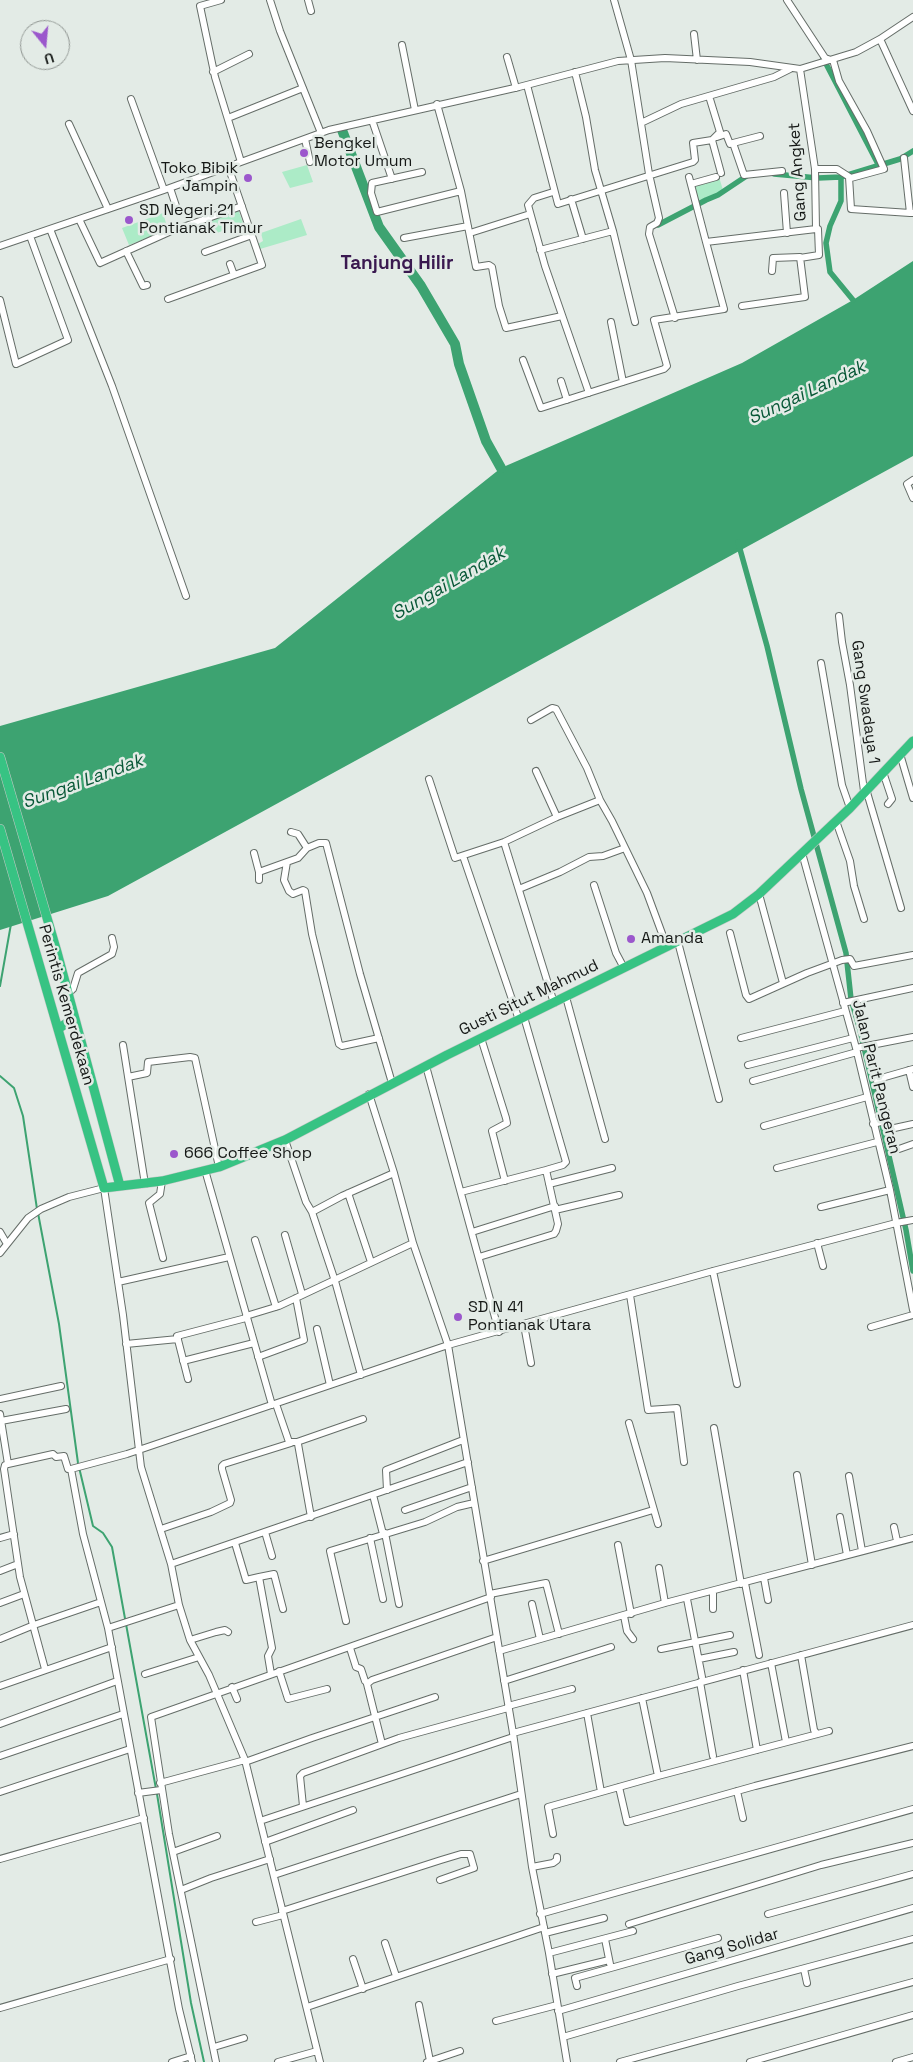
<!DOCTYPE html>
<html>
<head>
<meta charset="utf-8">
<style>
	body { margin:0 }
	#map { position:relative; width:913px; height:2062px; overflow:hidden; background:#e3ebe6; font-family:"Space Grotesk",sans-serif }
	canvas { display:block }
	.north { position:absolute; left:20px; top:20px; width:50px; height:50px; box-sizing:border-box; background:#e3ebe6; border:1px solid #919793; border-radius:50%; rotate:163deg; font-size:14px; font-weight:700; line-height:20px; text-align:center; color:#151816 }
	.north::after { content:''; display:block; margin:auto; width:18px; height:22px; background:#9b57cc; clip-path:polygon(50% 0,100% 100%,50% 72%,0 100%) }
</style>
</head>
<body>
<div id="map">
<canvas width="913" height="2062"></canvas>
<div class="north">U</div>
</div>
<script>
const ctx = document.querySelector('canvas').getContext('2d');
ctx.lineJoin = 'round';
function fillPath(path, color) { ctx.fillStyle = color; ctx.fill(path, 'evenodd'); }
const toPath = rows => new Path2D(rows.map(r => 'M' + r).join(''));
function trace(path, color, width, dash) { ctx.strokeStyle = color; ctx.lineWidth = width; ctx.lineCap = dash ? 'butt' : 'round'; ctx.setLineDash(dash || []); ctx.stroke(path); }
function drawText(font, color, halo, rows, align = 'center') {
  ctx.font = font + ' "Space Grotesk",sans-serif'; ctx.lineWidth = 5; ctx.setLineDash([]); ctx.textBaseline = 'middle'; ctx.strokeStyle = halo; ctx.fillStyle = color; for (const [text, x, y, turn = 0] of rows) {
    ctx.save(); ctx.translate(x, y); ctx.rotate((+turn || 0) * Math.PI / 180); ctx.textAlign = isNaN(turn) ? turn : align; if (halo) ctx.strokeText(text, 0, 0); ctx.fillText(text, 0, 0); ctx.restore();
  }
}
const green = toPath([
	[307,165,313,182,290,188,282,172],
	[719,177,723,190,710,197,696,201,691,184],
	[238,209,243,223,217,233,210,220],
	[163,213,168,230,129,245,122,228],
	[301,219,307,235,260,249,258,244,263,241,261,233]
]);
const water = toPath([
	[913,261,913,456,108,896,0,930,0,726,275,648,501,468,742,363,853,300]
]);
const stream = toPath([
	[0,986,11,924],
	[0,1076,14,1088,23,1116,37,1209],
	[38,1213,59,1324,78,1463,93,1526,103,1533,112,1547,156,1789],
	[157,1794,191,2003,204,2062]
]);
const canal = toPath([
	[823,58,879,166],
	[774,174,818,178,841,177,900,159,913,151],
	[841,177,841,201,830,226,826,243,830,272,853,300],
	[658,225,706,200,718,195,748,175],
	[738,542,767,646,801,789,846,953,851,999,860,1030,906,1230,913,1271]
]);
const river = toPath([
	[342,130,379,227,421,286,455,344,459,364,486,441,501,468]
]);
const minor = toPath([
	[221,0,200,6,215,77,241,162],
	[270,0,280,31,321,133],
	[308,0,311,11],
	[614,0,631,60,649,174,659,218,657,223,650,227,649,234,675,318],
	[787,0,825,58,831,60],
	[694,34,697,60],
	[880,39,913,111],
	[402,45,415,110],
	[507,57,516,88],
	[213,72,249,54],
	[575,72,586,117,595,170,613,231,635,322],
	[527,85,558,204,693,162,695,160,693,143,712,140],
	[709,96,720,132,712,140,721,173],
	[131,99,164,190],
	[437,104,461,191,476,267,489,265,492,267,499,306,506,328,562,316],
	[228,118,303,88],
	[372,120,392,179],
	[641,123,681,104,774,77,790,69],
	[69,124,108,209],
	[760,136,733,143,744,175,782,171],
	[717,137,726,134,730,144,733,143],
	[305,139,310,162],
	[904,158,910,213,913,213],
	[815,169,837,169,851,178,884,169,867,131,839,81,833,60],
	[422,172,372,183,371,193,377,212,461,191],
	[689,177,706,242],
	[849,177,851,209,910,213],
	[691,184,716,177],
	[170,188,176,206],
	[553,192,534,198,528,205,545,266,589,393],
	[784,193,787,233],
	[571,199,583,239],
	[79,219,100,263,169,232,242,206],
	[50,229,112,386,186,596],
	[470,233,530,214],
	[404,238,468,226],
	[0,246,164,190,329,130,519,87,618,61,665,58,750,62,800,69,856,52,880,39,913,17],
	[540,250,613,231],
	[126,251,143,286,147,285],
	[205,252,252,235],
	[800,258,819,255,818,229,816,229],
	[230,264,234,275],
	[168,299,262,265,228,166],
	[0,300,16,364,68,340,30,236],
	[742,306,805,297,800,257,773,258,772,271],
	[611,322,623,382],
	[523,360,541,408,664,369,667,366,654,320,724,309,706,242,816,229,815,169,800,69],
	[561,381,567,400],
	[913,480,907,484,913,498],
	[839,616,842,642,850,685,864,791],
	[821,663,842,785,850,808],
	[531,720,552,708,556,709,587,768,600,800],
	[900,754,913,798],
	[536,771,557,817],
	[883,772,892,799,888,804],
	[429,779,455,858,504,842,557,817,600,800,612,821,647,893,667,947],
	[866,789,901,908],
	[836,821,850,861,854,886,864,919],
	[291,832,298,834,307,848],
	[504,842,554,1003],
	[254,853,259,872],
	[802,853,856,1048,890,1190,913,1310],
	[463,856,519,1020],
	[287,862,284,880,289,891,293,894,303,890,305,891,312,934,339,1044,342,1046,379,1038],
	[259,880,259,872,298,858,307,848,319,843,326,843,360,974,392,1083],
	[594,885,616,953,624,968],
	[519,889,560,872,589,857,603,856,625,848],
	[759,894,783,983],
	[730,933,746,995,749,999,807,973,842,960,850,959,854,966,913,955],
	[678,942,719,1099],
	[68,994,73,989,78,973,112,954,114,947,112,938],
	[566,997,605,1139],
	[843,1003,913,988],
	[481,1038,506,1118,507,1123,492,1131,505,1181],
	[741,1038,845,1011],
	[123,1045,145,1184],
	[856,1048,913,1037],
	[748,1065,853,1038],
	[426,1066,499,1332],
	[913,1069,878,1079,877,1081,888,1120,893,1149,899,1149,913,1144],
	[909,1070,913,1087],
	[128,1077,147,1073,148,1062,190,1057,195,1058,219,1167],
	[753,1081,857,1052],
	[369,1094,394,1173,413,1243,448,1345,513,1733,532,1867,549,1953,567,2062],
	[873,1124,888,1120],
	[764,1126,867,1097],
	[890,1129,913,1124],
	[285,1140,306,1202,312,1212,335,1281,361,1375],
	[777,1168,877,1142],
	[205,1170,272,1405],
	[162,1181,160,1194,149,1203,163,1258],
	[549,1184,612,1168],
	[461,1192,546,1170],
	[348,1193,371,1262],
	[821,1207,890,1190],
	[555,1210,619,1195],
	[312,1212,342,1196,394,1173],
	[0,1232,7,1244],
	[472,1232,555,1206],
	[285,1235,302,1294],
	[255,1240,276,1307],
	[817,1243,823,1266],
	[0,1253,28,1218,41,1209,69,1197,104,1188,123,1315,141,1467,171,1564,179,1605,190,1640,209,1675,245,1760,320,2062],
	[479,1257,554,1234,556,1231,558,1224,546,1170,563,1165,566,1162,524,1017],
	[713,1271,737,1384],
	[118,1282,229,1257],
	[630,1295,648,1410,677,1408,684,1462],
	[246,1316,279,1306,413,1243],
	[524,1325,531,1363],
	[871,1327,913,1315],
	[317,1329,330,1385],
	[126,1344,178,1339],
	[258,1357,304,1340,296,1298],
	[183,1361,254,1343],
	[188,1379,177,1336,246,1318],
	[0,1399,61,1386],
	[276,1404,289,1442,297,1442,298,1444,311,1517],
	[0,1414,8,1464],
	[1,1421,66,1409],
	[629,1423,658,1524],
	[714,1428,741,1584],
	[297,1442,363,1419],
	[71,1469,127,1454,448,1345,713,1271,896,1223,913,1220],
	[797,1475,812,1565],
	[849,1476,862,1551],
	[387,1490,386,1470,463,1440],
	[373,1495,383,1534],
	[405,1510,472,1487],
	[840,1517,847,1555],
	[894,1527,897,1541],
	[161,1529,211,1512,230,1503,231,1500,222,1469,222,1466,224,1464,291,1443],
	[265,1532,272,1556],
	[385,1533,399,1604],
	[0,1538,14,1534],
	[370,1538,383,1599],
	[235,1543,246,1580,259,1577],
	[618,1545,631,1614],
	[483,1561,653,1510],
	[171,1564,468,1462],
	[659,1568,665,1603],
	[0,1571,18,1564],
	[764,1578,768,1600],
	[745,1583,759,1655],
	[713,1592,713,1609],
	[490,1594,546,1583,559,1634],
	[687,1599,702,1677],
	[0,1603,24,1594],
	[532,1604,540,1639],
	[624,1616,627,1631,633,1639],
	[346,1621,330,1551,425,1522,457,1507,474,1503],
	[108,1628,179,1605],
	[0,1639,34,1625,101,1602],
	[190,1640,216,1632,225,1630,228,1632],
	[350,1648,356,1667,361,1669,365,1681,368,1683],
	[661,1649,730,1635],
	[499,1651,665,1603,913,1538],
	[801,1655,814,1730,817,1734],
	[699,1659,734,1652],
	[771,1663,786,1742],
	[45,1669,20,1577,4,1469,5,1465,8,1464,53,1454,56,1457,64,1456,68,1469,71,1469,83,1534,108,1628,179,2009,192,2062],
	[743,1670,757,1750],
	[279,1671,288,1699,327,1689],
	[145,1674,199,1657],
	[271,1674,268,1656,272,1648,259,1577,274,1574,283,1609],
	[504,1681,611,1647],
	[700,1682,713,1756],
	[0,1686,112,1647],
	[232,1687,237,1699],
	[508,1706,572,1689],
	[587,1713,601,1792],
	[0,1724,117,1681],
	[513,1733,913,1625],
	[382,1744,367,1684,372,1680,497,1637],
	[0,1756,123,1714],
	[245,1762,312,1738,435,1697],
	[658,1776,829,1731],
	[160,1783,245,1760],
	[619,1787,627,1822,755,1786,913,1746],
	[737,1791,743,1818],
	[0,1792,130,1749],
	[138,1793,161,1790],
	[303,1806,300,1776,303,1773,399,1738,508,1708],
	[260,1821,513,1737],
	[553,1834,548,1807,658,1776,642,1698],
	[265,1842,353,1810],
	[173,1852,217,1836],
	[0,1859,144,1818],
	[532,1867,553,1863,557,1860,557,1857],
	[274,1875,521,1794],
	[181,1890,211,1878,270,1859],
	[282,1911,441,1860,461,1854,470,1854,474,1868,440,1880],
	[540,1914,913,1809],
	[768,1914,913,1874],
	[256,1922,283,1915],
	[629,1924,821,1865,913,1843],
	[545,1933,604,1918],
	[605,1939,610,1964],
	[385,1943,396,1976],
	[549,1953,633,1931],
	[353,1959,363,1989],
	[804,1969,807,1983],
	[552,1974,609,1960],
	[577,1986,575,1978,718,1938],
	[419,2005,430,2061],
	[307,2007,544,1927],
	[0,2008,171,1959],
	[558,2011,913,1908],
	[496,2021,557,2005],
	[563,2037,738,1986,913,1939],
	[214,2047,244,2038],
	[172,2062,191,2056],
	[216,2062,169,1834,151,1717,491,1597],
	[278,2062,317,2051],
	[427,2062,460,2051],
	[620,2062,913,1982],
	[750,2062,913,2015],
	[896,2062,913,2057]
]);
const highway = toPath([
	[0,757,57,952,120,1186],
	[0,829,104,1188,162,1181,219,1167,285,1140,447,1055,733,914,759,894,850,808,913,741],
	[58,1029,74,1018]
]);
const markers = [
	[304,153,5,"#9b57cc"],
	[248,178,5,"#9b57cc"],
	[129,220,5,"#9b57cc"],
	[631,939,5,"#9b57cc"],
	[174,1154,5,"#9b57cc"],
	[458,1317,5,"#9b57cc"]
];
const poiNames = [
	["Bengkel",314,144],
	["Motor Umum",314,162],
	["Toko Bibik",238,169,"right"],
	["Jampin",238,187,"right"],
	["SD Negeri 21",139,211],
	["Pontianak Timur",139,229],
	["Amanda",641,939],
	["666 Coffee Shop",184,1154],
	["SD N 41",468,1308],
	["Pontianak Utara",468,1326]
];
const streetNames = [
	["Gang Angket",798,172,-94],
	["Gang Swadaya 1",865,702,82],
	["Gusti Situt Mahmud",529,998,-26],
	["Perintis Kemerdekaan",66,1005,74],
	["Jalan Parit Pangeran",876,1077,76],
	["Gang Solidar",732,1947,-16]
];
const waterNames = [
	["Sungai Landak",807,393,-25],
	["Sungai Landak",449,584,-30],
	["Sungai Landak",83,782,-20]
];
const quarterNames = [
	["Tanjung Hilir",397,264]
];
fillPath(green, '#acebc7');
fillPath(water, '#3da371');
trace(stream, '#3da371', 2);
trace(canal, '#3da371', 5.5);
trace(river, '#3da371', 10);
trace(minor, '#656d68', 8);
trace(highway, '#c7c8c7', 10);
trace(minor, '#fff', 6);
trace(highway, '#37c383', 9);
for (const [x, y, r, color] of markers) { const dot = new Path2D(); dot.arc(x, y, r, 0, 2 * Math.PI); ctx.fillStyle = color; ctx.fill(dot); trace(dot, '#e3ebe6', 2); }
drawText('16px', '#151816', '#e3ebe6', poiNames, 'left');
drawText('16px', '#151816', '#e3ebe6', streetNames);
drawText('italic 18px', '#075736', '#e3ebe6', waterNames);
drawText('bold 19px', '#3a1950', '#e3ebe6', quarterNames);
</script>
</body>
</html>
